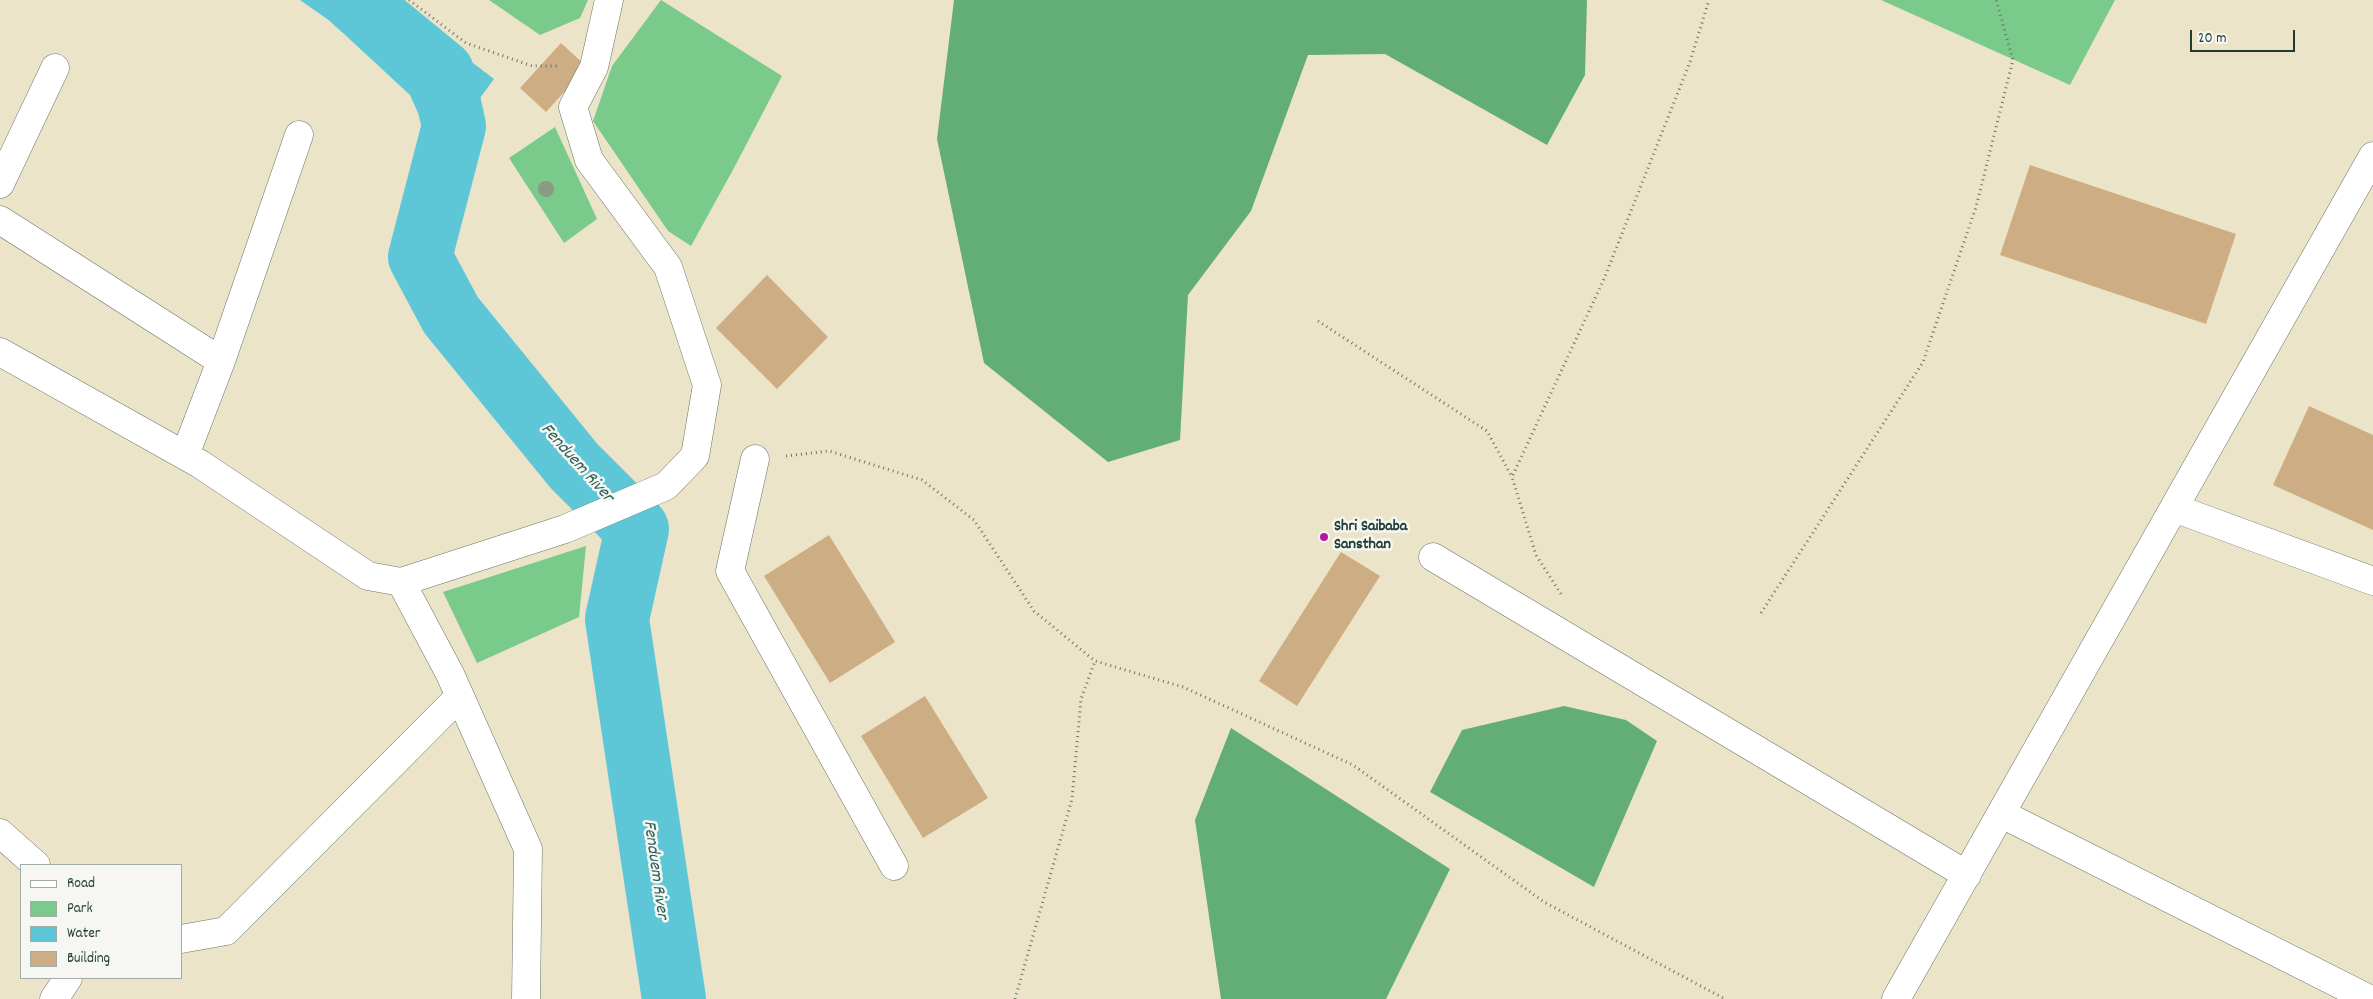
<!DOCTYPE html>
<html>
<head>
<meta charset="utf-8">
<style>
	body { margin:0 }
	#map { position:relative; width:2373px; height:999px; overflow:hidden; background:#ece4c8; font-family:Dekko,sans-serif }
	canvas { display:block }
	.legend { position:absolute; left:20px; top:864px; width:162px; height:115px; box-sizing:border-box; background:#f6f6f2; border:1px solid #a0aca6; margin:0; padding:6px 9px; list-style:none; font-size:15px; color:#1f3d34 }
	.legend li { display:flex; align-items:center; gap:10px; height:25px }
	.legend b { width:25px; border:1px solid #a0aca6 }
	.scale { position:absolute; left:2190px; top:30px; width:105px; height:22px; box-sizing:border-box; border:2px solid #1f3d34; border-top:0; padding-left:6px; font-size:15px; line-height:18px; white-space:nowrap; color:#1f3d34; -webkit-text-stroke:4px #f6f6f2; paint-order:stroke }
</style>
</head>
<body>
<div id="map">
<canvas width="2373" height="999"></canvas>
<ul class="legend">
<li><b style="height:6px;background:#fff"></b>Road</li>
<li><b style="height:14px;background:#7aca8b"></b>Park</li>
<li><b style="height:14px;background:#5dc7d8"></b>Water</li>
<li><b style="height:14px;background:#cdad83"></b>Building</li>
</ul>
<div class="scale">20 m</div>
</div>
<script>
const ctx = document.querySelector('canvas').getContext('2d');
ctx.lineJoin = 'round';
function fillPath(path, color) { ctx.fillStyle = color; ctx.fill(path, 'evenodd'); }
const toPath = rows => new Path2D(rows.map(r => 'M' + r).join(''));
function trace(path, color, width, dash) { ctx.strokeStyle = color; ctx.lineWidth = width; ctx.lineCap = dash ? 'butt' : 'round'; ctx.setLineDash(dash || []); ctx.stroke(path); }
function drawText(font, color, halo, rows, align = 'center') {
  ctx.font = font + ' Dekko,sans-serif'; ctx.lineWidth = 5; ctx.setLineDash([]); ctx.textBaseline = 'middle'; ctx.strokeStyle = halo; ctx.fillStyle = color; for (const [text, x, y, turn = 0] of rows) {
    ctx.save(); ctx.translate(x, y); ctx.rotate((+turn || 0) * Math.PI / 180); ctx.textAlign = isNaN(turn) ? turn : align; if (halo) ctx.strokeText(text, 0, 0); ctx.fillText(text, 0, 0); ctx.restore();
  }
}
const green = toPath([
	[489,0,588,0,580,18,540,35],
	[661,0,782,76,734,168,691,246,668,231,593,121,612,66],
	[1881,0,2115,0,2070,85],
	[555,127,597,219,564,243,509,158],
	[586,546,579,617,477,663,443,592]
]);
const forest = toPath([
	[954,0,1587,0,1585,75,1547,145,1385,54,1308,55,1251,211,1188,295,1180,440,1108,462,984,363,937,139],
	[1564,706,1626,720,1657,741,1594,887,1430,792,1462,730],
	[1231,728,1450,869,1386,999,1221,999,1195,820]
]);
const water = toPath([
	[300,0,390,0,494,79,469,113,484,125,456,186,408,248,404,237,418,192,427,133,410,95,330,21]
]);
const river = toPath([
	[354,0,442,72,454,126,420,257,451,315,574,466,637,529,617,619,674,999]
]);
const building = toPath([
	[561,43,587,67,546,112,520,88],
	[2030,165,2236,234,2206,324,2000,255],
	[767,275,828,337,777,389,716,328],
	[2309,406,2373,435,2373,530,2273,485],
	[829,535,895,642,830,683,764,576],
	[1341,552,1380,576,1297,706,1259,681],
	[925,696,988,798,923,838,861,736]
]);
const path = toPath([
	[409,0,466,43,532,66,558,66],
	[1318,321,1487,431,1512,477],
	[786,456,829,451,922,480,974,520,1034,611,1095,661,1183,687,1353,765,1544,902,1725,999],
	[1561,594,1536,555,1512,477,1604,279,1690,62,1709,0],
	[1761,613,1923,362,1976,207,2013,60,1996,0],
	[1015,999,1072,799,1081,699,1095,661]
]);
const minor = toPath([
	[0,184,55,68],
	[0,220,221,361],
	[0,352,200,464,368,576,401,582,565,529,666,486,695,456,707,385,668,267,589,160,573,107,594,67,609,0],
	[185,455,221,361,299,135],
	[755,459,730,571,894,866],
	[2174,508,2373,581],
	[1433,557,1967,875],
	[401,582,450,674,528,849,526,999],
	[2002,814,2369,999],
	[0,833,36,865],
	[181,939,226,931,459,697],
	[54,999,68,978],
	[1896,999,2373,156]
]);
const trees = [
	[546,189]
];
const markers = [
	[1324,537,5,"#b5179e"]
];
const poiNames = [
	["Shri Saibaba",1334,528],
	["Sansthan",1334,546]
];
const waterNames = [
	["Fenduem River",576,464,48],
	["Fenduem River",654,870,82]
];
fillPath(green, '#7aca8b');
fillPath(forest, '#63ae77');
fillPath(water, '#5dc7d8');
trace(river, '#5dc7d8', 64);
fillPath(building, '#cdad83');
trace(minor, '#677768', 29);
trace(path, '#677768', 3, [1, 4]);
trace(minor, '#fff', 28);
ctx.fillStyle = '#889b83';
for (const [x, y] of trees) { ctx.beginPath(); ctx.arc(x, y, 8, 0, 2 * Math.PI); ctx.fill(); }
for (const [x, y, r, color] of markers) { const dot = new Path2D(); dot.arc(x, y, r, 0, 2 * Math.PI); ctx.fillStyle = color; ctx.fill(dot); trace(dot, '#f6f6f2', 2); }
drawText('bold 16px', '#1f3d34', '#f6f6f2', poiNames, 'left');
drawText('italic 18px', '#2e605d', '#f6f6f2', waterNames);
</script>
</body>
</html>
